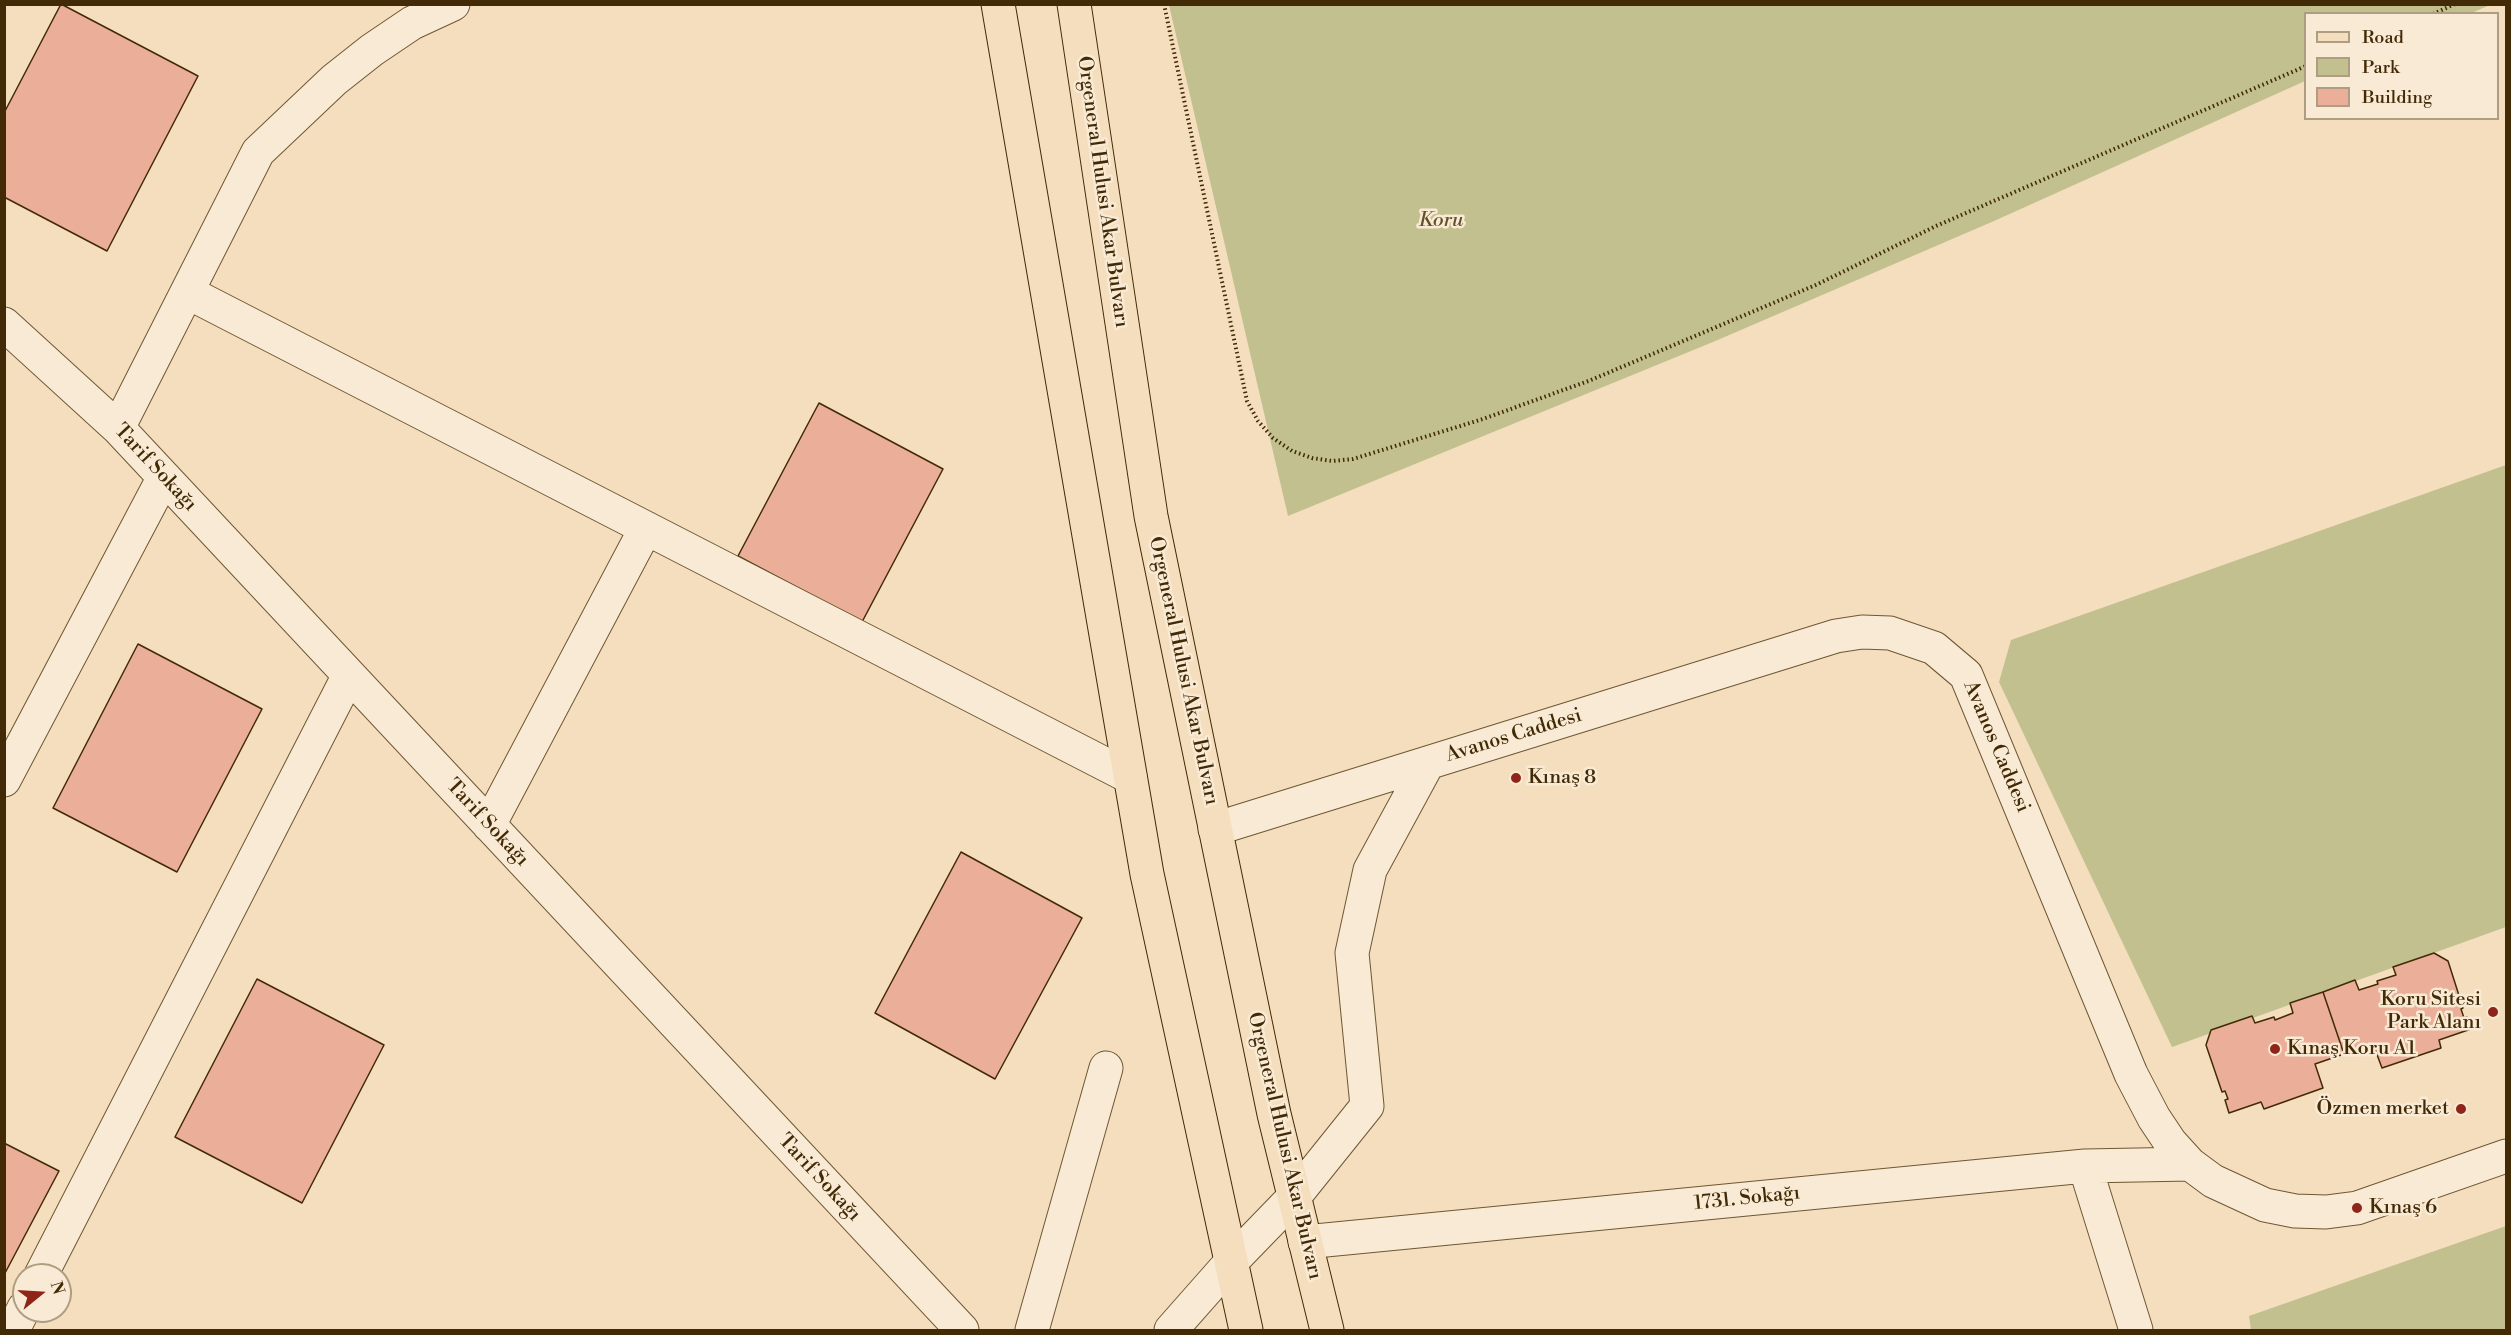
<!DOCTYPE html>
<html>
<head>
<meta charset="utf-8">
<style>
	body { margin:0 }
	#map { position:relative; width:2511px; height:1335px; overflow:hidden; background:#f5debd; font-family:"Libre Bodoni",serif }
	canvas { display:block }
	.frame { position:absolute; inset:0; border:6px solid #422a06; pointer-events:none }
	.legend { position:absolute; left:2304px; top:12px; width:195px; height:108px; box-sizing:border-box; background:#f8ead4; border:2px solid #af9d82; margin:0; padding:8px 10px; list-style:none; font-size:18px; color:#422a06 }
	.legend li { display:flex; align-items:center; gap:12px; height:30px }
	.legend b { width:30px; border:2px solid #af9d82 }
	.north { position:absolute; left:12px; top:1263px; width:60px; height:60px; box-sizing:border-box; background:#f8ead4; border:2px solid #af9d82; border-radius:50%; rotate:72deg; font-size:16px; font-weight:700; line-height:24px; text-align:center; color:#422a06 }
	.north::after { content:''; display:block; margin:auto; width:21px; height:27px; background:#8f2418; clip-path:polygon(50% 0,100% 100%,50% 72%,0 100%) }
</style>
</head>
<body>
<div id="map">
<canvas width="2511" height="1335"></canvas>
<div class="frame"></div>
<ul class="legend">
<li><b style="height:8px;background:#f5debd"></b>Road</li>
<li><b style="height:16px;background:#c1c08e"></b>Park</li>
<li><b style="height:16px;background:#ebae98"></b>Building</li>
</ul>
<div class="north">N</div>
</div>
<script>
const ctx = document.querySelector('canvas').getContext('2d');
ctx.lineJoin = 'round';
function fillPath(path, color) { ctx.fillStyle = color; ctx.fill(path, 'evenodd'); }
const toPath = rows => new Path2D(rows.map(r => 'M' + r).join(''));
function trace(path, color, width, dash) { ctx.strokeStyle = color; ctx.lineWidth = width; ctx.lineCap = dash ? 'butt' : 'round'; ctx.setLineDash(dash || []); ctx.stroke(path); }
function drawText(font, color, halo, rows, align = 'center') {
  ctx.font = font + ' "Libre Bodoni",serif'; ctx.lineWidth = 5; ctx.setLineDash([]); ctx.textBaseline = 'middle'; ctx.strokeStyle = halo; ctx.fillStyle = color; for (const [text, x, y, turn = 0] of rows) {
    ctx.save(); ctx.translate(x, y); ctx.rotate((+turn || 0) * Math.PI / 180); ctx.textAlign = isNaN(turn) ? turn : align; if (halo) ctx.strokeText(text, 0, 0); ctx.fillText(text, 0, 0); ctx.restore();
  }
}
const green = toPath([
	[1169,5,1169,4,2490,5,2469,14,2306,14,2305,81,1994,221,1713,342,1288,516],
	[2506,465,2506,927,2172,1047,1999,682,2011,640],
	[2506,1226,2506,1330,2251,1330,2249,1316]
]);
const building = toPath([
	[61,4,198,76,107,251,4,197,4,113,61,4],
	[819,403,943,469,862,622,738,556,819,403],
	[138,644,262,709,177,872,53,808,138,644],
	[961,852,1082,918,995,1079,875,1013,961,852],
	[2434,953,2448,961,2463,1008,2461,1009,2464,1018,2467,1017,2471,1029,2439,1040,2441,1048,2382,1068,2373,1044,2344,1054,2323,992,2355,980,2359,990,2378,984,2377,981,2396,975,2393,967,2434,953],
	[257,979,384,1045,302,1203,175,1137,257,979],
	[2323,992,2344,1054,2315,1064,2323,1088,2264,1109,2261,1102,2229,1113,2225,1100,2228,1099,2225,1091,2222,1092,2206,1045,2211,1030,2252,1016,2255,1023,2274,1017,2275,1020,2293,1013,2290,1003,2323,992],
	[4,1143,59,1171,4,1275,4,1143]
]);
const path = toPath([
	[1164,4,1247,401,1258,421,1273,438,1292,451,1312,458,1332,461,1353,459,1483,419,1591,380,1818,284,1936,226,2306,66],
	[2433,14,2455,4]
]);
const minor = toPath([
	[187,292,1130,777],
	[4,324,118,428,962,1330],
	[118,428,258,152,334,80,372,50,412,23,453,4],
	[4,780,164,477],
	[489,825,646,528],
	[1215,829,1836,636,1862,632,1890,633,1934,648,1966,675,2131,1074,2154,1118,2170,1142,2190,1164,2213,1181,2265,1205,2295,1211,2326,1212,2357,1208,2506,1156],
	[2085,1166,2136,1330],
	[1305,1242,2085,1166,2190,1164],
	[41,1275,349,675],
	[13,1330,24,1308],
	[1032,1330,1106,1068],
	[1171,1330,1231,1262,1294,1197,1367,1106,1352,953,1370,870,1428,763]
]);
const major = toPath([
	[998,4,1147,874,1246,1330],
	[1074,4,1151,516,1274,1114,1327,1330]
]);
const markers = [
	[1516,778,6,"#8f2418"],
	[2493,1012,6,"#8f2418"],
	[2275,1049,6,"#8f2418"],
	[2461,1109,6,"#8f2418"],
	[2357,1208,6,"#8f2418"]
];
const streetNames = [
	["Orgeneral Hulusi Akar Bulvarı",1102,192,82],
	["Tarif Sokağı",155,468,47],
	["Orgeneral Hulusi Akar Bulvarı",1183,671,78],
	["Avanos Caddesi",1514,736,-17],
	["Avanos Caddesi",1996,747,67],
	["Tarif Sokağı",487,823,47],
	["Orgeneral Hulusi Akar Bulvarı",1284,1146,77],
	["Tarif Sokağı",819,1178,47],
	["1731. Sokağı",1747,1199,-6]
];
const parkNames = [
	["Koru",1441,221]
];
const poiNames = [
	["Kınaş 8",1528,778],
	["Koru Sitesi",2481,1000,"right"],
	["Park Alanı",2481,1023,"right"],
	["Kınaş Koru A1",2287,1049],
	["Özmen merket",2449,1109,"right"],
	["Kınaş 6",2369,1208]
];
fillPath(green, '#c1c08e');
fillPath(building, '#ebae98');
trace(building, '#422a06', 1.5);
trace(minor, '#6f5734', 35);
trace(major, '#422a06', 35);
trace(path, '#422a06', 4, [1.5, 3]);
trace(minor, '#f8ead4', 33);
trace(major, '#f5debd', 33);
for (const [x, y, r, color] of markers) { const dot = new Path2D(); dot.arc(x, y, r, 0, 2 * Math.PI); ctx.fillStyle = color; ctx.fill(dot); trace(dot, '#f8ead4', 2); }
drawText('20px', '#422a06', '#f8ead4', streetNames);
drawText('italic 20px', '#625028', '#f8ead4', parkNames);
drawText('20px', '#422a06', '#f8ead4', poiNames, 'left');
</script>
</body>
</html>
